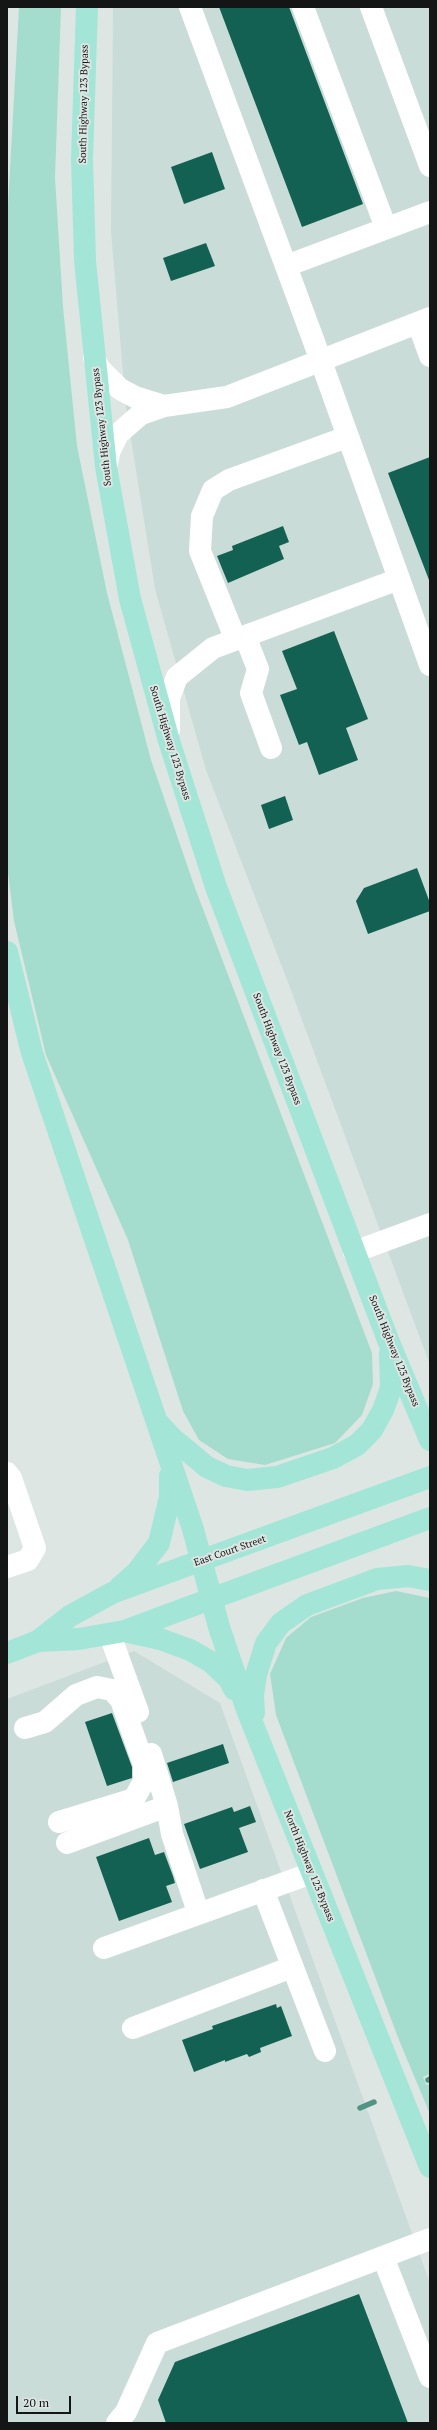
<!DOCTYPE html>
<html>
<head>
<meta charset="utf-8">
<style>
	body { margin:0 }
	#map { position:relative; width:437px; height:2430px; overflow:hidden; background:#dde6e3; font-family:"PT Serif",serif }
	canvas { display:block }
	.frame { position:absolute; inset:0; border:8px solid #131615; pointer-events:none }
	.scale { position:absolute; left:16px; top:2396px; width:55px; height:18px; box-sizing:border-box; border:2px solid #131615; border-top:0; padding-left:5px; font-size:12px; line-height:14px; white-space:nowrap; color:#131615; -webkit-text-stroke:3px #dde6e3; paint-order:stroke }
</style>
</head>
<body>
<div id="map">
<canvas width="437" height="2430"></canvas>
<div class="frame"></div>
<div class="scale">20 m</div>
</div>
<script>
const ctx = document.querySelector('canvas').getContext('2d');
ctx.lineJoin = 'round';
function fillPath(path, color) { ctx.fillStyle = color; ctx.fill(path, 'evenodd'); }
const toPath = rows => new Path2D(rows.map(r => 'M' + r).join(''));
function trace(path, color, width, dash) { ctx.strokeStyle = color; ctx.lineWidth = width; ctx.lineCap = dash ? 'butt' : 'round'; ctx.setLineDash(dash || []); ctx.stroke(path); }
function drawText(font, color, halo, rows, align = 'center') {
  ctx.font = font + ' "PT Serif",serif'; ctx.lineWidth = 4; ctx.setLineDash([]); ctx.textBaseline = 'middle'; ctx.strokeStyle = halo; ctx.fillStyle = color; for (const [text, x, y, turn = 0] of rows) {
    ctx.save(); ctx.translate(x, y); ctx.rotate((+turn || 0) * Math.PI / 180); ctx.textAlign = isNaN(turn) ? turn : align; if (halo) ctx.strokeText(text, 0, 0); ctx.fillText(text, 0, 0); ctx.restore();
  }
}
const built = toPath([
	[113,7,430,7,430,1365,289,985,206,770,155,589,126,408,111,232],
	[134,1651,220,1703,430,2283,430,2423,7,2423,7,1699]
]);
const green = toPath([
	[19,7,61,7,55,178,63,307,77,446,107,593,151,760,195,888,372,1353,373,1384,362,1415,335,1443,265,1465,228,1459,199,1440,183,1411,128,1240,46,1055,14,921,7,865,7,223],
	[396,1591,430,1598,430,2074,423,2077,426,2085,430,2084,430,2114,399,2040,276,1715,270,1674,286,1638,311,1617,363,1598]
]);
const stream = toPath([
	[428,2080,430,2079],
	[360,2108,374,2102]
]);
const building = toPath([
	[219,7,289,7,363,204,302,227],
	[212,152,225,189,184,204,171,167],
	[206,243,215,266,171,281,163,258],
	[430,457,430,580,429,580,388,473],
	[283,526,289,542,279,546,284,559,228,583,217,556,233,550,232,546],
	[334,631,368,719,346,728,358,760,319,775,307,742,299,745,280,695,297,689,282,651],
	[285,796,293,820,269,829,261,805],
	[417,868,430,903,430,911,368,934,356,901,364,888],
	[112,1713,132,1767,132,1778,107,1786,85,1722],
	[223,1744,229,1763,173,1782,167,1763],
	[250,1806,256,1822,239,1828,248,1852,200,1869,184,1824,232,1807,234,1812],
	[149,1838,155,1855,164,1852,173,1876,175,1883,166,1886,172,1902,119,1921,96,1857],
	[276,2004,277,2008,281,2006,292,2036,260,2048,261,2052,249,2057,247,2054,225,2062,225,2060,194,2072,182,2040,213,2029,212,2026],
	[359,2294,408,2423,166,2423,158,2400,175,2362]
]);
const minor = toPath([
	[190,7,313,339,430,665],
	[303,7,386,228],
	[371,7,430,166],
	[286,266,430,212],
	[418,323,430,356],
	[94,358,99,368,120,389,135,397,164,406],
	[106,467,110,450,118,434,141,414,164,406,227,397,430,318],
	[245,636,258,669,251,693,271,748],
	[235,638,200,551,202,516,213,490,229,480,347,437],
	[169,730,169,698,177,677,213,648,399,579],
	[354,1252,430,1224],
	[7,1473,11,1478,35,1548,28,1560,7,1567],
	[110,1635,138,1712],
	[25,1728,45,1722,76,1695,97,1687,112,1690,121,1700,144,1765,144,1781,134,1799,59,1822],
	[151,1754,167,1806,172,1834,198,1912],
	[67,1843,167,1806],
	[263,1890,325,2051],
	[104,1948,312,1873],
	[133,2028,292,1967],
	[383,2257,430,2377],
	[117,2423,126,2412,157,2343,430,2239]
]);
const major = toPath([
	[87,7,82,159,85,261,106,467,130,599,169,741,216,887,388,1340,430,1440],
	[7,952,32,1053,193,1529,219,1627,247,1710,430,2167],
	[159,1424,172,1438,207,1467,226,1476,247,1480,277,1477,333,1458,357,1445,372,1430,383,1410,391,1388,390,1353],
	[120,1587,137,1572,159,1543,170,1497,170,1476],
	[124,1631,160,1639,190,1650,211,1662,229,1679,234,1689],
	[38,1641,79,1639,124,1631,430,1518],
	[7,1653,38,1641,70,1616,112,1593,430,1477],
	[254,1713,253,1695,256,1675,266,1643,281,1623,307,1605,377,1579,408,1576,430,1580]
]);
const streetNames = [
	["South Highway 123 Bypass",84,104,-89],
	["South Highway 123 Bypass",102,427,-96],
	["South Highway 123 Bypass",170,743,73],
	["South Highway 123 Bypass",277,1049,69],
	["South Highway 123 Bypass",394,1351,68],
	["East Court Street",230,1551,-19],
	["North Highway 123 Bypass",309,1866,68]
];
fillPath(built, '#cadcd7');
fillPath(green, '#a4ddce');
trace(stream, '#529484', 5.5);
fillPath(building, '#136153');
trace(minor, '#fff', 22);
trace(major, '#a3e6d7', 22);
drawText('10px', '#131615', '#dde6e3', streetNames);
</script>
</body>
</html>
